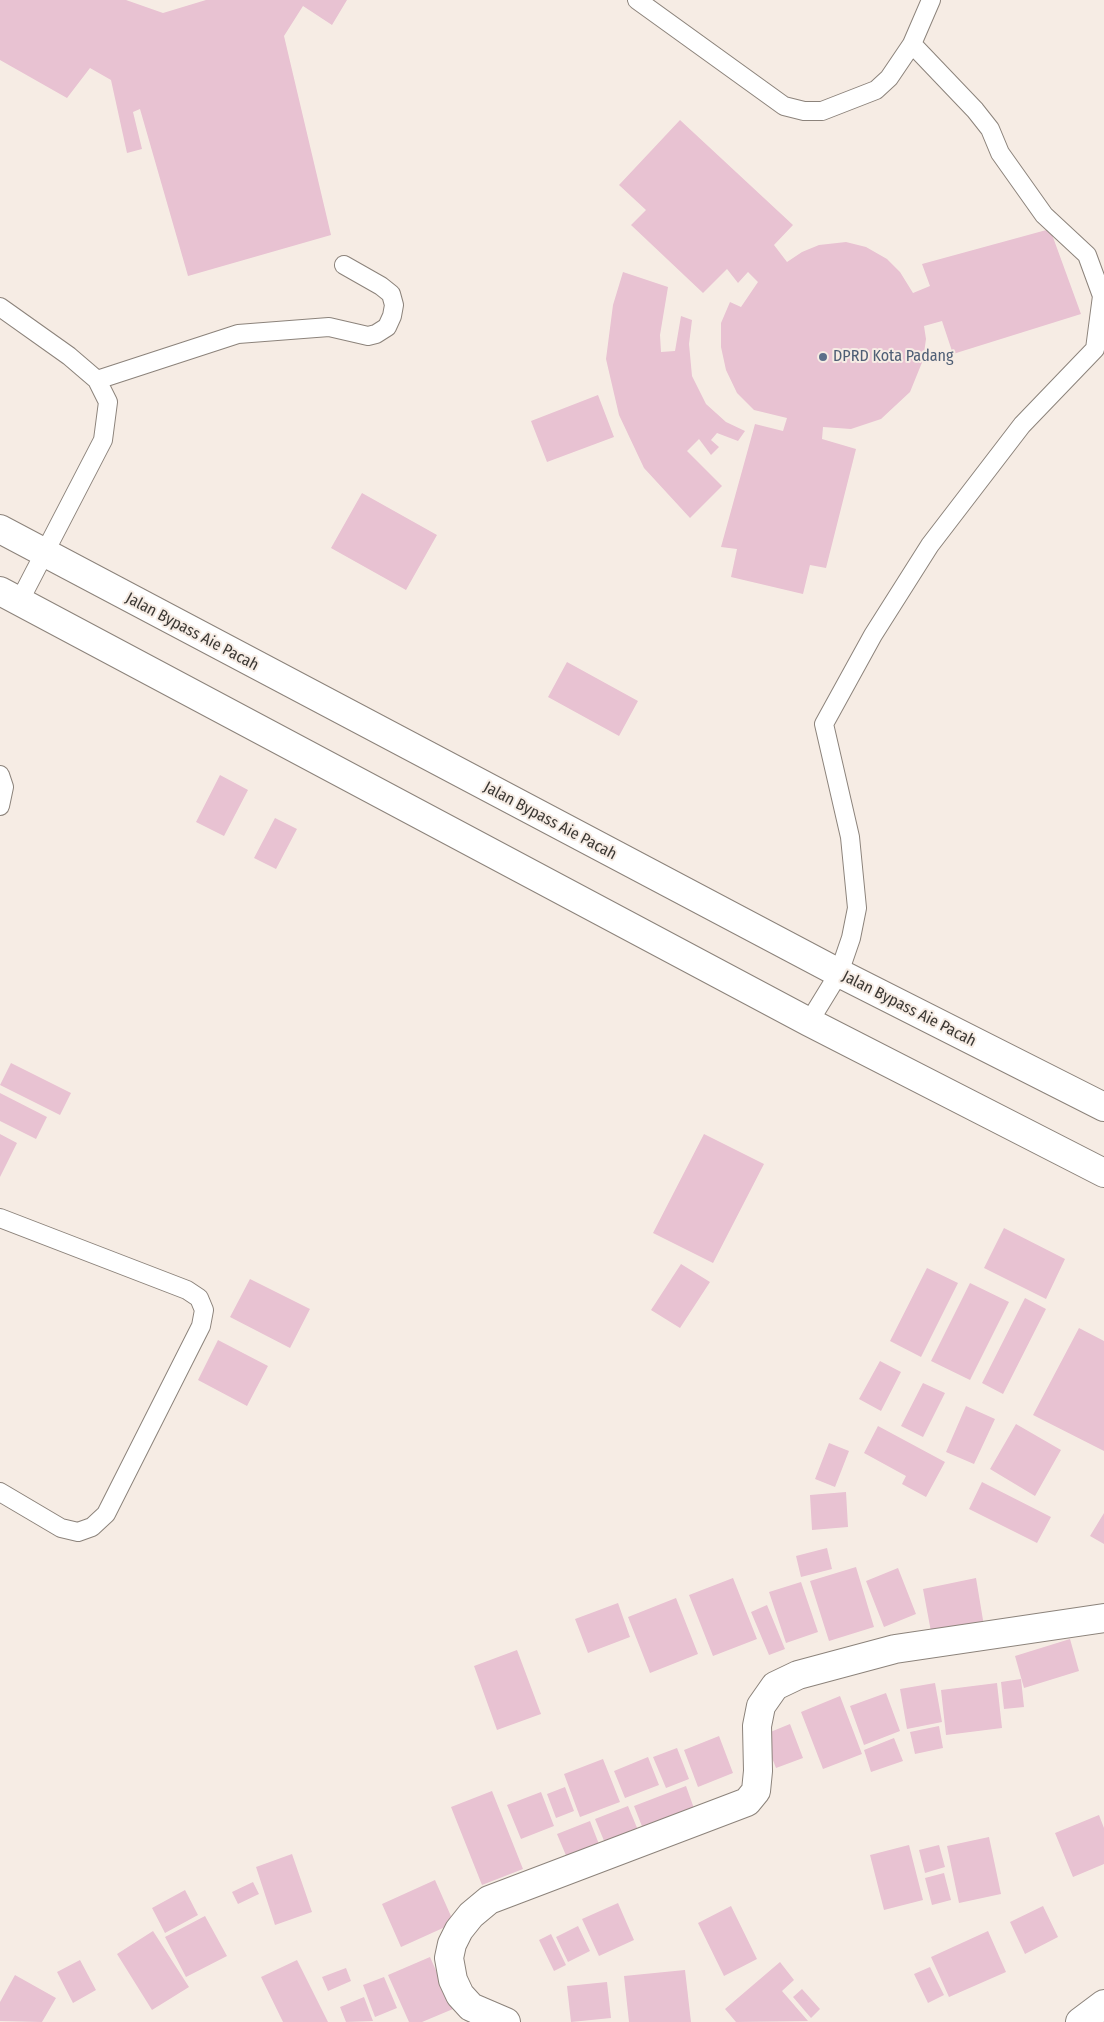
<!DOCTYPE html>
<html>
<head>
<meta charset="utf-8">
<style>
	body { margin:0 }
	canvas { display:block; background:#f6ece4 }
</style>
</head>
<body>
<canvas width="1104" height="2022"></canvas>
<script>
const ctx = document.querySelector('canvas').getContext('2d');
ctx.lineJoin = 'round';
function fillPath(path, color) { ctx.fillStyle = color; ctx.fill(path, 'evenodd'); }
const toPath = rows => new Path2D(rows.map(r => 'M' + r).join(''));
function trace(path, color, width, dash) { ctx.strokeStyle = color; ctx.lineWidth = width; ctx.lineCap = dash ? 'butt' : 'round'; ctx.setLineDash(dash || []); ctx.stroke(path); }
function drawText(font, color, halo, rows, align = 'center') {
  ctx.font = font + ' "Fira Sans Condensed",sans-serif'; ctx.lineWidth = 4; ctx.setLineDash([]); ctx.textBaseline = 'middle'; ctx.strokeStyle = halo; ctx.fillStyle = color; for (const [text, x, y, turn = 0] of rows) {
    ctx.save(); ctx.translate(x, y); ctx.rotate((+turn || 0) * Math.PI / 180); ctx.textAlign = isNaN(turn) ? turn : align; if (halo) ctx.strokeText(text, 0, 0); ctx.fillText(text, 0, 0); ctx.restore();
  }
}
const building = toPath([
	[0,0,126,0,163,13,206,0,347,0,332,25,303,6,284,36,331,235,188,276,140,109,133,112,142,149,127,153,111,80,90,68,67,98,0,60],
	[680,120,793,225,774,245,787,262,802,252,819,245,846,242,866,247,887,259,900,272,913,293,930,286,922,264,1050,229,1081,314,953,354,942,321,924,326,926,339,923,360,910,392,881,419,851,429,823,427,822,439,856,449,826,568,810,565,803,594,731,577,737,549,721,547,755,424,783,431,787,418,754,410,737,393,726,370,721,347,721,323,730,302,741,307,758,282,748,272,738,283,727,269,703,293,631,225,646,210,619,185],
	[623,272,668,287,660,335,661,352,675,351,681,316,692,320,689,344,692,376,706,404,726,422,745,431,738,441,717,433,711,440,719,447,711,455,699,439,687,451,722,486,690,518,644,468,619,415,606,359,613,305],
	[598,395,614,437,547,462,531,421],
	[362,493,437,535,406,590,331,548],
	[567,662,638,701,619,736,548,697],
	[220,775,248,790,224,836,196,822],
	[275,818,297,829,276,869,254,858],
	[11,1063,71,1093,60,1115,0,1085],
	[0,1093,47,1117,36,1139,0,1121],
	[0,1134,17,1143,0,1177],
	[704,1134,764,1164,713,1263,653,1233],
	[1004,1228,1065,1259,1046,1299,984,1268],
	[681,1264,710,1282,680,1328,651,1310],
	[927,1268,958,1283,921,1357,890,1341],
	[250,1279,310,1309,290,1348,230,1317],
	[970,1283,1009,1302,970,1380,931,1361],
	[1025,1298,1046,1309,1003,1394,982,1383],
	[1079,1328,1104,1341,1104,1451,1033,1415],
	[218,1340,268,1366,247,1406,198,1380],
	[880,1361,901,1372,881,1411,859,1399],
	[923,1383,945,1393,923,1437,901,1426],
	[966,1406,995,1419,974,1464,946,1452],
	[1016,1424,1061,1450,1035,1496,990,1469],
	[878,1426,945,1462,926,1497,902,1484,906,1476,864,1453],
	[829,1443,849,1451,835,1487,815,1479],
	[982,1482,1051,1517,1037,1543,969,1509],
	[846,1492,848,1527,812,1530,810,1495],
	[1104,1513,1104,1544,1090,1536],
	[827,1548,832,1569,801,1577,796,1556],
	[856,1567,874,1627,829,1641,810,1581],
	[898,1568,916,1614,884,1627,866,1581],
	[733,1578,757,1639,713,1656,689,1595],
	[976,1578,984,1626,932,1637,923,1589],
	[801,1582,818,1632,786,1643,769,1592],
	[676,1598,698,1654,650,1673,628,1617],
	[618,1603,630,1637,588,1653,575,1619],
	[767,1605,785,1649,769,1655,751,1612],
	[1070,1639,1079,1671,1024,1688,1015,1656],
	[517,1650,541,1714,497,1730,474,1666],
	[1021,1679,1024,1707,1004,1709,1001,1682],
	[935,1683,942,1722,907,1729,900,1689],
	[997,1683,1002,1728,946,1735,941,1690],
	[886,1693,900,1731,864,1745,850,1706],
	[840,1696,862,1754,823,1769,801,1712],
	[790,1724,803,1758,776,1768,763,1735],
	[939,1726,943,1748,915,1754,910,1732],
	[719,1736,733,1773,698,1787,684,1750],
	[894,1738,903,1761,871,1772,864,1750],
	[677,1748,689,1779,666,1788,653,1757],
	[648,1757,659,1785,625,1798,614,1771],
	[603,1759,620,1802,580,1817,564,1774],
	[686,1786,696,1814,645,1834,634,1806],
	[565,1787,574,1811,556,1818,547,1794],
	[492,1791,523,1869,482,1885,451,1807],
	[541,1792,554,1826,521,1839,507,1805],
	[628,1806,640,1835,607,1848,595,1819],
	[1099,1815,1104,1828,1104,1864,1073,1877,1055,1833],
	[590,1821,602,1852,570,1865,557,1834],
	[989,1837,1001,1894,959,1903,947,1846],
	[909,1845,923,1900,884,1910,870,1855],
	[939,1845,945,1867,925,1873,919,1850],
	[292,1854,312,1912,275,1925,256,1867],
	[944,1873,951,1900,932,1905,925,1878],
	[435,1880,454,1923,401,1947,382,1904],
	[253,1882,259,1894,238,1904,232,1892],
	[185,1890,198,1915,165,1933,152,1908],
	[618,1903,634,1940,599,1956,582,1919],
	[731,1906,757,1959,724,1976,698,1923],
	[1043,1906,1058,1937,1025,1954,1010,1922],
	[205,1916,227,1956,186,1977,165,1937],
	[578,1926,590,1951,568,1962,556,1937],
	[153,1931,189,1987,152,2010,117,1954],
	[988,1931,1006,1972,949,1997,931,1957],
	[551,1934,566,1965,554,1971,539,1940],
	[430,1957,453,2009,422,2022,409,2022,388,1975],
	[80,1960,96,1990,73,2003,57,1972],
	[297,1960,328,2022,283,2022,261,1977],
	[780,1962,794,1980,782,1991,808,2021,736,2022,725,2009],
	[930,1967,944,1995,928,2003,914,1974],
	[346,1968,351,1981,328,1991,322,1977],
	[685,1970,691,2022,629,2022,624,1976],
	[15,1975,56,1998,42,2022,0,2021,0,2002],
	[384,1977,397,2008,375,2017,363,1985],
	[607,1982,611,2018,571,2022,567,1986],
	[802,1989,820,2009,811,2018,793,1997],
	[364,1997,373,2021,346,2022,340,2007]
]);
const service = toPath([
	[637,0,784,106,804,111,822,111,876,90,889,78,912,44,931,0],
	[0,307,69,356,97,380,108,402,103,440,19,602],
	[97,380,238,334,329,327,368,336,376,334,387,327,392,316,394,305,391,294,381,286,344,265],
	[0,775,4,787,0,806],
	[809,1022,839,973,851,938,857,908,850,837,824,724,873,635,930,545,1022,425,1095,349,1102,296,1087,255,1044,215,1000,153,990,129,975,110,912,44],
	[0,1218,187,1290,199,1298,204,1310,201,1326,106,1514,92,1527,78,1532,61,1528,0,1492]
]);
const minor = toPath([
	[506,2022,471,2007,460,1995,453,1980,449,1958,452,1944,459,1930,471,1915,489,1900,747,1802,756,1791,758,1771,757,1726,761,1706,775,1686,798,1675,895,1649,1104,1618],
	[1080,2022,1104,2004]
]);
const trunk = toPath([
	[0,529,839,973,1104,1107],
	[0,591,809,1022,1104,1173]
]);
const markers = [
	[823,357,5,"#5c6f8a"]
];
const serviceNames = [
	["DPRD Kota Padang",833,357]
];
const streetNames = [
	["Jalan Bypass Aie Pacah",192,632,28],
	["Jalan Bypass Aie Pacah",550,821,28],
	["Jalan Bypass Aie Pacah",909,1009,27]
];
fillPath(building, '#e8c2d2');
trace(service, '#8c837b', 20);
trace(minor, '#8c837b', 30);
trace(trunk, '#8c837b', 30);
trace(service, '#fff', 18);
trace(minor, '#fff', 28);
trace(trunk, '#fff', 28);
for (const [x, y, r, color] of markers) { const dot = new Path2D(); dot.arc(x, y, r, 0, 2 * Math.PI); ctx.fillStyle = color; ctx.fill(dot); trace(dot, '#f6ece4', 2); }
drawText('16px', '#4e5e75', '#f6ece4', serviceNames, 'left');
drawText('16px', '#3b3834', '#f6ece4', streetNames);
</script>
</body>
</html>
